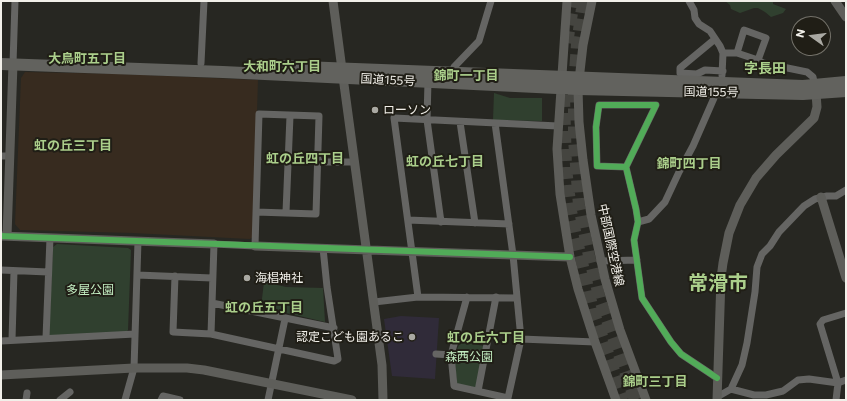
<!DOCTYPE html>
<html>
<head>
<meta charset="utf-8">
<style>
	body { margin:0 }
	#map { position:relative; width:847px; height:401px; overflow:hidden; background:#272722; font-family:Commissioner,sans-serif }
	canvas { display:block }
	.frame { position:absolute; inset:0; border:2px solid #f1efe9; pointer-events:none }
	.north { position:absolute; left:791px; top:16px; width:40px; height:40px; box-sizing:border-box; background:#201e16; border:1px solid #74726a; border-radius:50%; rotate:284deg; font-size:11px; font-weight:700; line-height:16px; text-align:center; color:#f1efe9 }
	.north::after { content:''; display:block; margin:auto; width:14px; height:18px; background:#aaa9a3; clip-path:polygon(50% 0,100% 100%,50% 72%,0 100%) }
</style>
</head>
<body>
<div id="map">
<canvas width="847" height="401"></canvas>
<div class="frame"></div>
<div class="north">N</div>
</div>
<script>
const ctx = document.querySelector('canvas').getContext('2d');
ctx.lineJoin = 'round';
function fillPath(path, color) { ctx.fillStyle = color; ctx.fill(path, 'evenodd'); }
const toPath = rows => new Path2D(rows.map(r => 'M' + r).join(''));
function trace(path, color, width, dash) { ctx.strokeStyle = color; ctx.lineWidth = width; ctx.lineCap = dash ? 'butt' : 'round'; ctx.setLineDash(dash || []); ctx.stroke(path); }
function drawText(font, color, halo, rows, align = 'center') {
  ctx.font = font + ' Commissioner,"Noto Sans JP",sans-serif'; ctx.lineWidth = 4; ctx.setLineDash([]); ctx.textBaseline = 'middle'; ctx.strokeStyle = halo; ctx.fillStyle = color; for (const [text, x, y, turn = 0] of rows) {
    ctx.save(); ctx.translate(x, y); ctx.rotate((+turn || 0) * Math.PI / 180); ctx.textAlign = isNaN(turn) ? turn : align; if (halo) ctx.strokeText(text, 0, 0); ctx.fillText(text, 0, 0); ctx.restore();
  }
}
const commercial = toPath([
	[25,72,121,74,258,80,253,237,250,239,133,233,20,230,15,224,21,78]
]);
const education = toPath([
	[401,316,439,318,435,379,392,376,384,319]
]);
const green = toPath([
	[725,1,773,1,773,4,786,9,783,13,771,17,765,12,758,8,754,8,740,13,731,9,730,5],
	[494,93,510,98,542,98,542,121,493,120],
	[57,244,128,248,131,250,128,330,126,332,51,336,49,334,53,247],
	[264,282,286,287,323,288,325,322,261,307],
	[464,342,484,346,477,388,457,384,454,356,459,345]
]);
const highwayTunnel = toPath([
	[583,1,577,44,574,85,574,139,579,206,589,256,600,300,635,400],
	[567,43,574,1],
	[564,95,566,168,571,211,576,236,593,310,624,400]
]);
const street = toPath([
	[689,1,694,10,695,18,699,24,710,31,720,46,723,53,722,75],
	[715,39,680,68,680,73,697,74,705,70,723,71],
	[723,53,737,53,758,60,763,63,807,72,813,77,815,87],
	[737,53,744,30,766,38,758,60],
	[201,63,204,1],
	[13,64,15,1],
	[452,72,454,67,479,41,491,1],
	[428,81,427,120,441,222],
	[460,122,475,223],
	[1,156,9,156],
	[318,162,355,162],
	[626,167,597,166,596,127,599,105,656,105,626,167,636,209,638,222,634,240,642,298,671,342,681,354,717,378],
	[286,212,290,116],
	[408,220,509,224],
	[638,222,649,219,665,202,679,172,693,146,714,98],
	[600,261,637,260],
	[1,270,48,272],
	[137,275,212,278],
	[175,276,173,332,211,334,334,361,338,359,327,287,323,248],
	[418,297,394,118,558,126],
	[467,297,451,355,454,386,508,398,521,339,513,255,495,123],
	[374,302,418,297,517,298],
	[212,303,334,328],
	[211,334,214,244,255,246,259,114,319,116,316,214,256,212],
	[46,338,50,238],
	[521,339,595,342],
	[12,340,14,271],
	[1,341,135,334],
	[436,354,451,355],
	[731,389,754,395,766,395,783,391,798,380,809,379,838,383,846,380],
	[478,391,496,297],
	[717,397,731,389,742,365,747,343,755,292,757,267,762,254,770,246,779,232,804,206,815,199,827,196,836,196,846,190],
	[26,400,27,393],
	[60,400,70,392],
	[125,400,134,368,138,241],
	[161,400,163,396,180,400],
	[268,400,285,319],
	[836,400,838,383,820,324,823,320,846,313]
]);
const secondary = toPath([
	[333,1,343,77,382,365,383,400],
	[567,1,557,149,560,194,570,257,578,289,595,342,616,400],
	[592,1,583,45,578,89,579,122,583,160,591,215,605,279,620,330,646,400],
	[835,1,846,17],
	[821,197,846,278],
	[1,236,214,244],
	[7,236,13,64],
	[255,246,570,257],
	[1,375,134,368,187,368,204,370,352,400],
	[717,400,721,278,723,263,729,233,740,205,756,178,776,155,814,118,817,107,816,93]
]);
const highway = toPath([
	[1,64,223,72,578,89,803,94,846,91],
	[276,66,803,86,846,82]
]);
const cycleway = toPath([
	[626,167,597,166,596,127,599,105,656,105,626,167,636,209,638,222,634,240,642,298,671,342,681,354,717,378],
	[1,236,570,257]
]);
const markers = [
	[375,110,4,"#aaa9a3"],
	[247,278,4,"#aaa9a3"],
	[412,337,4,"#aaa9a3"]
];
const streetNames = [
	["国道155号",388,80,3],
	["国道155号",711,92,1],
	["中部国際空港線",611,245,78]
];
const poiNames = [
	["ローソン",383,110],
	["海椙神社",255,278],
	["認定こども園あるこ",404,337,"right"]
];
const parkNames = [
	["多屋公園",90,290],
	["森西公園",469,357]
];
const neighbourhoodNames = [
	["大鳥町五丁目",87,59],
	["大和町六丁目",282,67],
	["錦町一丁目",466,76],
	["虹の丘三丁目",73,146],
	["虹の丘四丁目",305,159],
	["虹の丘七丁目",445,162],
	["錦町四丁目",689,164],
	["虹の丘五丁目",264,308],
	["虹の丘六丁目",486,338],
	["錦町三丁目",655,382]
];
const quarterNames = [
	["字長田",765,68]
];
const townNames = [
	["常滑市",718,283]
];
fillPath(commercial, '#372b1f');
fillPath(education, '#302b39');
fillPath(green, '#30402f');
trace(highwayTunnel, '#454540', 12, [12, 6]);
trace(street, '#656563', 7);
trace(secondary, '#5e5e5a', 9);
trace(highway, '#62625e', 12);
trace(cycleway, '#51ab58', 6);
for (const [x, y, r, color] of markers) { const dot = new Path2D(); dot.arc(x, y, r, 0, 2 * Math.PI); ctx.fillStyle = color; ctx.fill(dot); trace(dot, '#201e16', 1.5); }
drawText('12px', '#f1efe9', '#201e16', streetNames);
drawText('12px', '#f1efe9', '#201e16', poiNames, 'left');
drawText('12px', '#c2ecc1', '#201e16', parkNames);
drawText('bold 13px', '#abcf8b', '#201e16', neighbourhoodNames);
drawText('bold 14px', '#abcf8b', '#201e16', quarterNames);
drawText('bold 20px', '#abcf8b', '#201e16', townNames);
</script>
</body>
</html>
